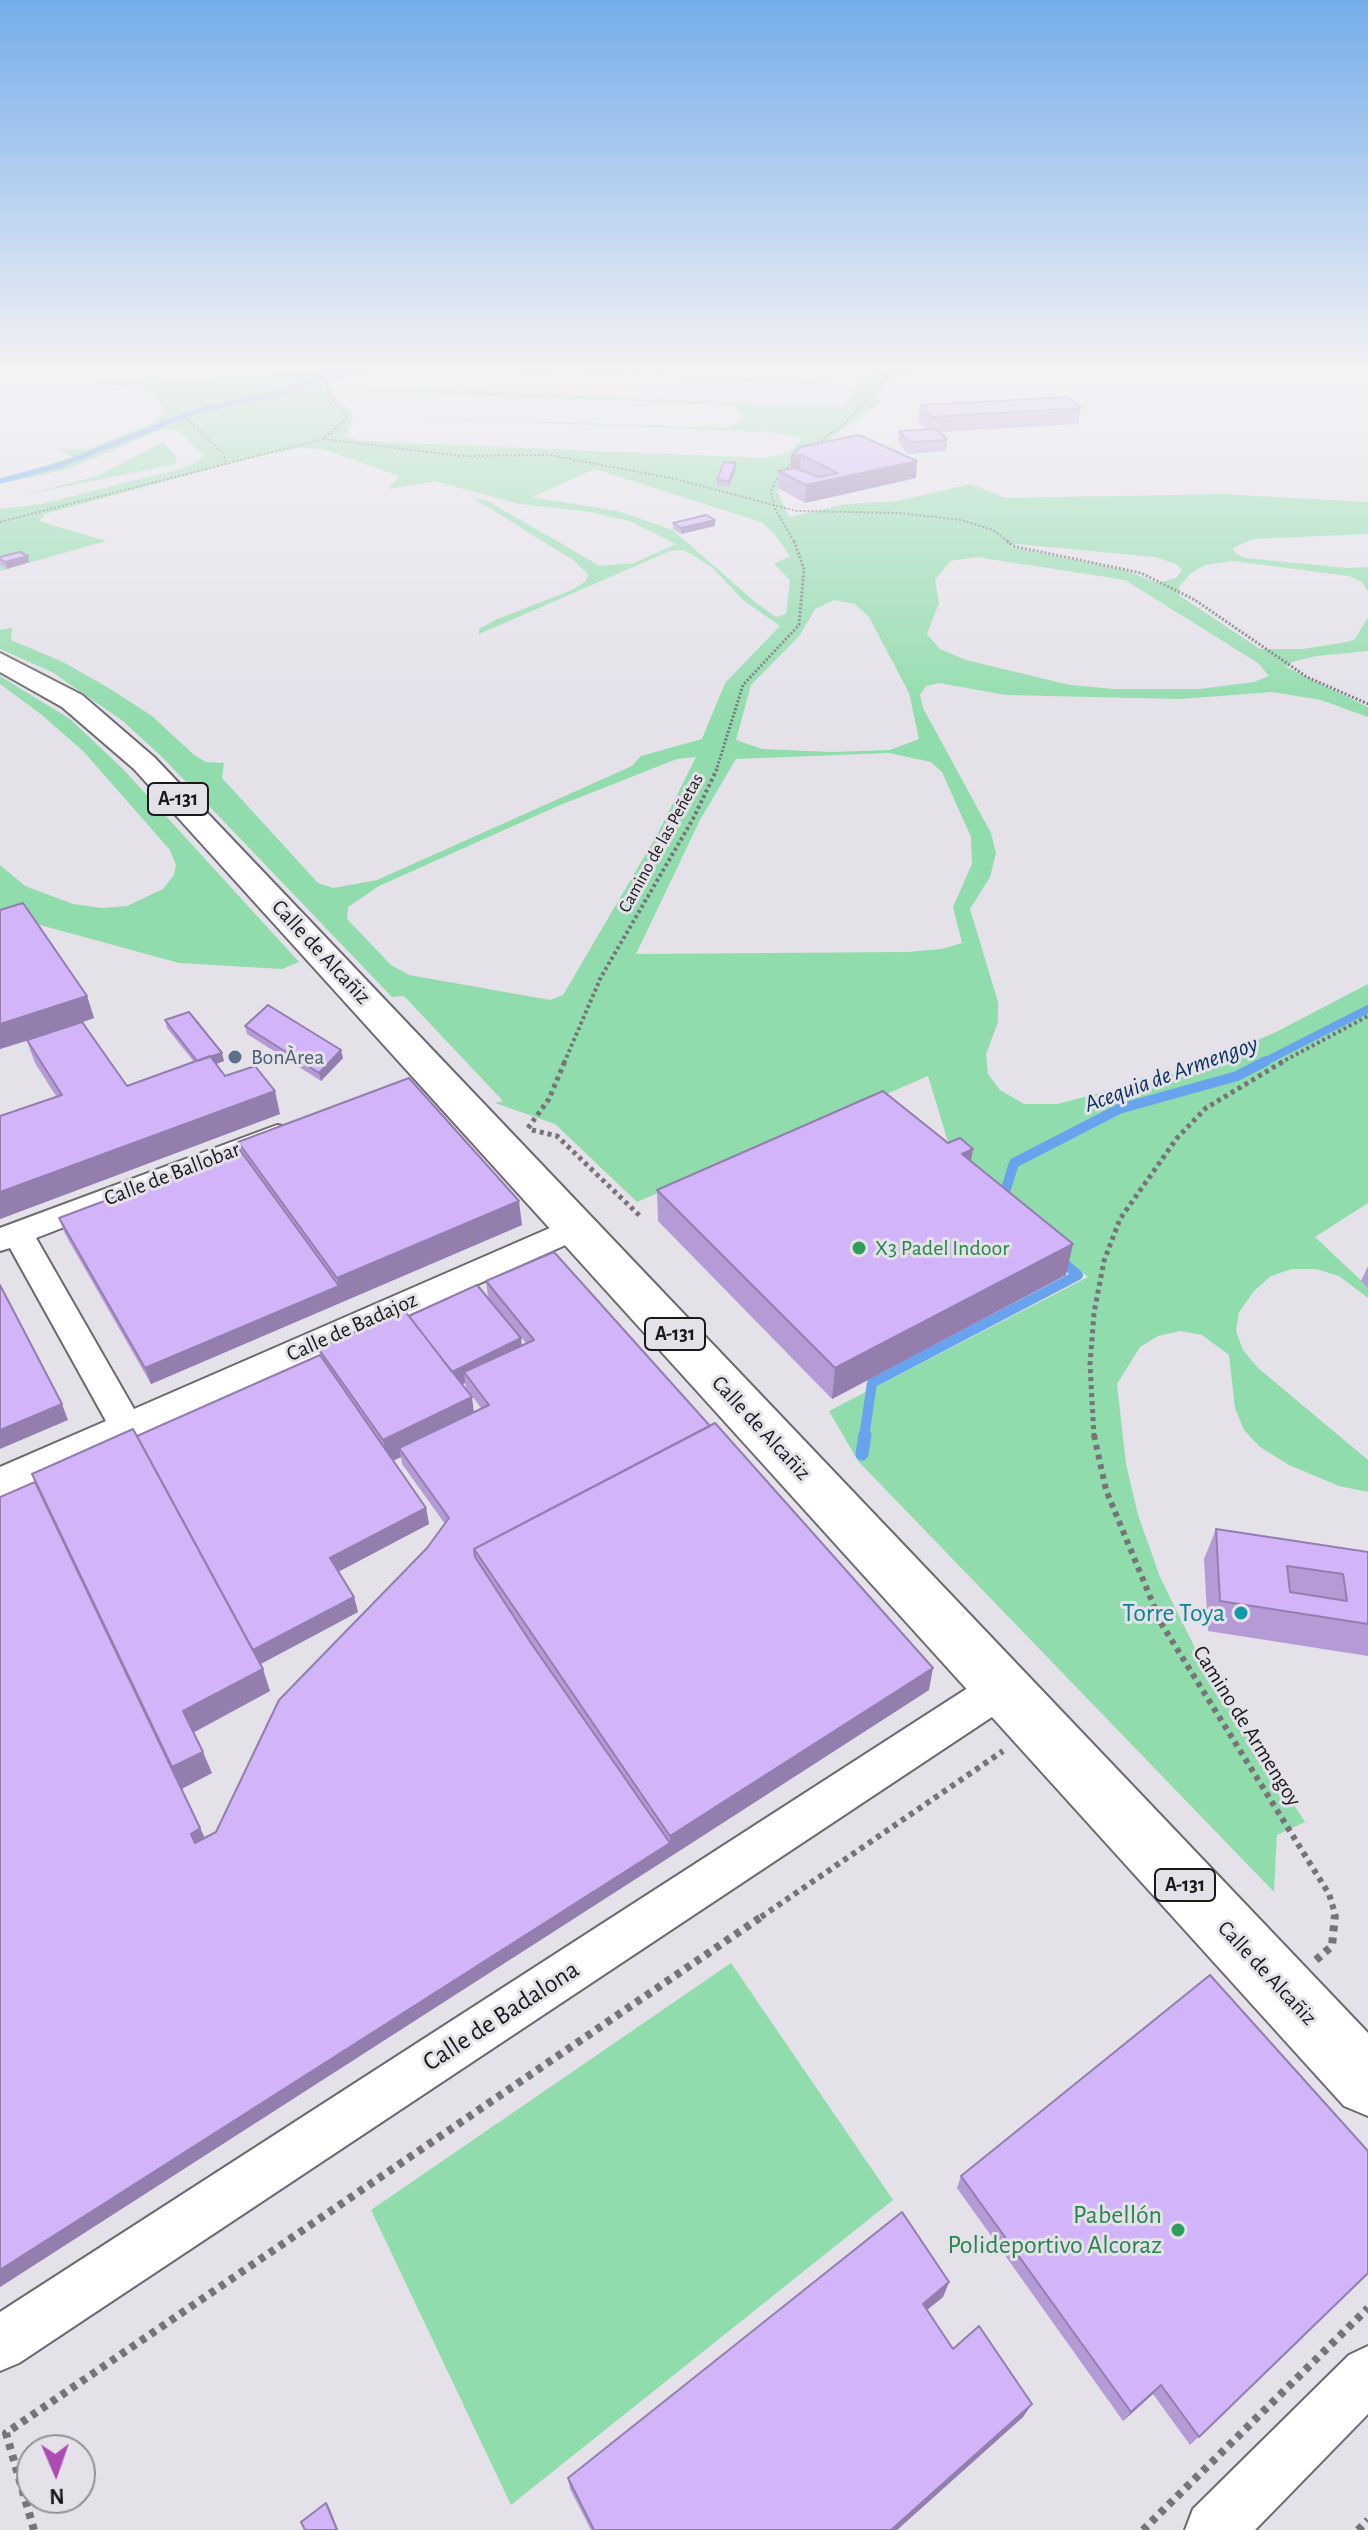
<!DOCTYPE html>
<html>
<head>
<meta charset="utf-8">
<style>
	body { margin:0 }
	#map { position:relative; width:1368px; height:2530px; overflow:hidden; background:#e4e1e9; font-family:"Alegreya Sans",sans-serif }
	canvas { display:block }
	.north { position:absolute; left:16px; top:2434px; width:80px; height:80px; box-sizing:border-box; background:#e4e1e9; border:2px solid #939197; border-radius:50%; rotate:178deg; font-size:22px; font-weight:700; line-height:32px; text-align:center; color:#19181b }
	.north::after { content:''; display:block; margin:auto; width:28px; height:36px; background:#ac4cb3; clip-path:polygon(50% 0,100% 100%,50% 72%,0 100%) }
</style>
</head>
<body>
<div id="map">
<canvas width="1368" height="2530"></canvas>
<div class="north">N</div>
</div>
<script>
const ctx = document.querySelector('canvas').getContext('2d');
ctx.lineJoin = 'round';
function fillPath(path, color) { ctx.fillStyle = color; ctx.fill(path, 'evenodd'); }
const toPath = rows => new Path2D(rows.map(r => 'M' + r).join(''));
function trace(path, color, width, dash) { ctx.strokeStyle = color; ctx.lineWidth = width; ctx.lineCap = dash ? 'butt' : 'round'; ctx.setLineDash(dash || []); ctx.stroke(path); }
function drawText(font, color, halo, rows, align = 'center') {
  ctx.font = font + ' "Alegreya Sans",sans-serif'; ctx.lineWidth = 6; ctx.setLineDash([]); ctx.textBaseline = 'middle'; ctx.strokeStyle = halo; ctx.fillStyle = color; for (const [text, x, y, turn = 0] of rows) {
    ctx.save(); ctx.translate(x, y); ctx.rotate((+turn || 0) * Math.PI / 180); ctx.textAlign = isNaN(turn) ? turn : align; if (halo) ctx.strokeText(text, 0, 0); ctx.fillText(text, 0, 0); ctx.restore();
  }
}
const green = toPath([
	[364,364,404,364,349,373,329,384,332,393,354,416,345,436,359,441,766,458,788,453,800,442,800,437,768,432,369,416,726,428,743,420,743,415,732,405,344,390,341,386,843,407,864,380,887,364,986,364,919,368,894,375,876,393,875,398,882,402,814,450,777,491,789,517,846,504,898,501,971,484,1005,498,1221,494,1368,502,1368,534,1253,539,1233,548,1235,553,1245,558,1348,568,1368,567,1368,592,1362,582,1349,576,1233,561,1205,565,1191,573,1179,587,1180,596,1260,649,1303,649,1347,642,1355,639,1368,617,1368,651,1316,656,1292,662,1286,667,1368,707,1368,717,1321,700,1272,692,1180,699,1006,695,939,683,926,686,920,695,923,708,991,833,996,853,990,877,970,909,998,1002,998,1022,986,1054,988,1074,1000,1090,1024,1104,1057,1104,1183,1072,1276,1032,1368,984,1368,1203,1315,1237,1368,1287,1368,1298,1339,1276,1316,1269,1292,1269,1271,1276,1254,1291,1239,1312,1236,1331,1243,1350,1258,1368,1368,1460,1368,1492,1339,1486,1289,1465,1260,1447,1244,1430,1235,1408,1229,1355,1202,1335,1180,1331,1158,1336,1140,1347,1117,1384,1126,1464,1138,1515,1160,1577,1198,1654,1305,1822,1277,1835,1274,1892,858,1461,829,1411,1088,1277,956,1168,928,1076,637,1202,555,1124,495,1103,503,1101,404,996,392,997,163,758,123,721,52,672,0,649,0,630,12,628,11,640,63,662,112,690,152,716,194,755,206,762,224,763,222,778,318,883,333,888,377,880,632,766,641,756,702,739,725,683,780,626,743,600,713,568,684,550,670,551,479,634,479,629,495,620,572,590,586,581,588,574,573,560,473,498,486,500,600,566,634,563,676,544,629,521,590,512,519,504,435,481,388,489,400,476,322,449,300,448,254,457,45,514,39,521,106,541,0,571,0,509,42,504,180,469,194,464,203,456,178,430,158,431,68,469,0,484,0,479,73,457,59,449,86,450,153,423,166,412,146,387,95,384,157,376,162,383],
	[595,469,761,522,773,532,790,556,774,564,790,580,786,614,776,617,755,602,673,530,618,511,532,497],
	[1017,544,1155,557,1176,564,1182,570,1176,578,1158,583,1127,571,1007,546],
	[977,557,1125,580,1258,663,1269,676,1254,682,1199,689,1114,689,1070,685,966,660,940,649,927,634,939,603,935,580,950,561],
	[834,600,855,604,869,617,909,693,919,739,890,750,831,752,762,749,736,740,751,685,800,635,815,609],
	[889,753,931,762,942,772,971,837,972,864,953,907,962,943,942,949,907,952,636,954,700,820,736,759],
	[696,757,657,835,563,995,550,1000,409,975,391,965,347,919,348,907,379,886,560,805,677,759],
	[424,365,810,381,845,384,409,366],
	[163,442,176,456,176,464,23,495,98,476],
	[0,676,70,719,123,769,299,962,282,969,179,963,0,914,0,865,25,886,73,904,102,908,127,906,163,889,174,875,176,865,170,850,84,752,42,715,0,684],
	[731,1963,893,2200,511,2505,371,2210]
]);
const streamFar3 = toPath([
	[0,481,60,465,197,411,284,392,331,373,374,364]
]);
const streamFar2 = toPath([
	[1262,1063,1368,1009]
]);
const streamFar1 = toPath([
	[999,1198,1005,1192,1014,1163,1119,1109,1237,1076,1266,1061],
	[864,1437,872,1383,1078,1275,1058,1258]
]);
const stream = toPath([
	[862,1454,865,1435]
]);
const pathFar5 = toPath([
	[188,420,224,454,225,462],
	[323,439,463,456,550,455,675,479,796,511,900,513,961,520,993,530,1010,543],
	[811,447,843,425,901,364],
	[794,461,775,481,771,493,775,509,795,543],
	[0,522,323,439,348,417,330,397,325,382,353,371,385,365]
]);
const pathFar4 = toPath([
	[1007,541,1013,546,1141,573,1195,600,1307,677,1368,704],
	[716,771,743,685,799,625,804,569,794,541]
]);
const pathFar3 = toPath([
	[564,1063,601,977,693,819,717,769],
	[1280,1063,1368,1016]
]);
const pathFar2 = toPath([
	[528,1128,549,1099,565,1061],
	[532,1130,557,1136,640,1216],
	[1094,1437,1090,1364,1094,1313,1104,1261,1120,1219,1177,1138,1206,1108,1284,1061]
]);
const pathFar1 = toPath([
	[1094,1435,1106,1490,1161,1623,1329,1894,1336,1917],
	[761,1917,1003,1751]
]);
const path = toPath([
	[1316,1960,1332,1946,1335,1915],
	[34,2530,6,2433,764,1915],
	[1143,2530,1368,2308],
	[1358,2530,1368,2520]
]);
const street = toPath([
	[277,1125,287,1127,292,1134,287,1141,36,1238,134,1409,566,1221,577,1217,588,1221,593,1228,588,1235,0,1497,0,1467,106,1421,10,1248,0,1251,0,1228,277,1125],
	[1002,1670,1016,1675,1022,1688,1016,1701,19,2363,0,2371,0,2312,988,1675,1002,1670],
	[1368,2346,1368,2414,1255,2530,1185,2530,1193,2509,1349,2355,1368,2346]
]);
const primary = toPath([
	[0,653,82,695,154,757,1368,2033,1368,2116,1344,2106,134,769,62,707,0,672,0,653]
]);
const wall = toPath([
	[920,405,1081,408,1078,424,940,432,947,440,946,451,908,454,898,442,899,431,926,429,918,421],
	[800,447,917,461,916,478,805,503,778,488,778,471,790,469],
	[736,463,736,468,729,487,717,486,717,480],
	[715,520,715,526,681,534,673,529,673,523],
	[0,557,29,562,7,569,0,565],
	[0,910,87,996,94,1018,83,1022,127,1086,194,1062,167,1028,165,1020,224,1061,216,1064,225,1076,280,1114,0,1219,0,1116,56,1096,35,1063,27,1041,0,1049],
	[245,1026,343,1058,321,1081,247,1034],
	[238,1142,522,1225,151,1384,65,1234,59,1218,240,1150],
	[971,1162,1066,1275,832,1399,658,1221,657,1190],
	[1368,1266,1368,1288,1361,1281],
	[486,1281,929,1690,0,2287,0,1497,320,1355,318,1348,409,1316,522,1345,526,1343,488,1297],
	[465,1383,466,1388,481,1408,474,1412,462,1384],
	[401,1457,402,1464,445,1524,216,1832,205,1838,182,1789,212,1773,193,1733,270,1691,260,1664,358,1612,354,1597,338,1572,429,1524,426,1508,393,1461],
	[1216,1529,1368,1552,1368,1656,1208,1631,1204,1559],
	[961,2176,1368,2273,1190,2445,1153,2394,1123,2421,957,2188],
	[949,2282,943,2297,927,2310,953,2349,1023,2417,897,2530,591,2530,570,2489,568,2478]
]);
const shadedWall = toPath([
	[106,364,127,364,127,365,107,368],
	[801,455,800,471,790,474,791,457],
	[917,461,916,478,805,503,806,485],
	[736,463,736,468,729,487,729,481],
	[715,520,715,526,681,534,681,528],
	[28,556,29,562,7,569,5,562],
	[87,996,94,1018,0,1049,0,1024],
	[341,1050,343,1058,321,1081,319,1073],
	[222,1053,224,1061,200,1070,197,1062],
	[275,1091,280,1114,0,1219,0,1192],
	[973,1149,968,1180,962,1154],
	[519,1201,522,1225,151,1384,145,1368,339,1286,337,1278],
	[1073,1244,1066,1275,832,1399,835,1368],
	[521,1338,523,1354,464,1372,465,1383,451,1390,449,1373],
	[472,1397,475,1421,399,1448,401,1457,387,1463,383,1440],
	[62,1404,68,1420,0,1449,0,1430],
	[426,1508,429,1524,334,1574,330,1558],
	[354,1597,358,1612,257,1666,252,1651],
	[933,1668,929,1690,670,1857,670,1836],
	[263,1669,270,1691,192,1733,183,1711],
	[203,1752,212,1773,181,1789,172,1767],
	[200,1828,207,1843,198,1848,191,1834],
	[670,1843,670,1857,0,2287,0,2270],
	[949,2282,943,2297,917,2318,923,2304],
	[1161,2385,1153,2394,1123,2421,1131,2412],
	[1032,2404,1023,2417,897,2530,891,2530],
	[326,2503,329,2507,338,2530,337,2530]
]);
const building = toPath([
	[1068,397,1081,408,931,417,920,405,1068,397],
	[937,429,947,440,909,442,899,431,937,429],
	[859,435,917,461,806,485,778,471,795,468,819,477,838,473,801,455,791,457,800,447,859,435],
	[724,462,736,463,729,481,717,480,724,462],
	[706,515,715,520,681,528,673,523,706,515],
	[20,552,28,556,5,562,0,559,0,557,20,552],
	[23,903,87,996,0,1024,0,910,23,903],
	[268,1005,341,1050,319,1073,245,1026,268,1005],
	[189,1012,222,1053,197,1061,165,1020,189,1012],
	[82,1022,127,1086,210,1056,225,1076,255,1066,275,1091,0,1192,0,1116,62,1095,27,1040,82,1022],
	[409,1078,519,1201,337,1278,238,1142,409,1078],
	[883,1091,948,1143,960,1138,973,1149,962,1154,1073,1244,835,1368,657,1190,883,1091],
	[240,1150,339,1286,145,1368,59,1218,240,1150],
	[554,1252,710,1426,474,1549,475,1557,531,1643,670,1843,0,2270,0,1497,35,1482,200,1828,191,1834,195,1843,216,1832,279,1700,427,1548,449,1518,399,1448,489,1405,464,1372,534,1340,486,1281,554,1252],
	[0,1285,62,1404,0,1430,0,1285],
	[477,1285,521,1338,452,1372,409,1316,477,1285],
	[404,1310,472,1397,383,1440,318,1348,404,1310],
	[320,1355,426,1508,330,1558,354,1597,253,1650,137,1436,320,1355],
	[715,1423,933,1668,670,1836,474,1549,715,1423],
	[133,1429,263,1669,183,1711,203,1752,172,1767,32,1474,133,1429],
	[1216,1529,1368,1552,1368,1624,1220,1601,1216,1529],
	[1287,1566,1343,1574,1347,1601,1290,1592,1287,1566],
	[1210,1975,1368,2151,1368,2273,1199,2437,1161,2385,1131,2412,961,2176,1210,1975],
	[902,2212,949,2282,923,2304,953,2349,979,2326,1032,2404,891,2530,594,2530,568,2478,902,2212],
	[326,2503,337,2530,305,2530,301,2522,326,2503]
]);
const markers = [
	[235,1057,8,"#5c6f8a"],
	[859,1248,8,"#2e9e5b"],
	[1241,1613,8,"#0f9aa8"],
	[1178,2230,8,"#2e9e5b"]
];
const farStreetnames = [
	["Camino de las Peñetas",661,843,-61]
];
const shields = [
	[178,799,60],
	[675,1334,60],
	[1185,1885,60]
];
const shieldNames = [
	["A-131",178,799],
	["A-131",675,1334],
	["A-131",1185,1885]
];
const streetNames = [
	["Calle de Alcañiz",321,952,47],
	["Calle de Ballobar",172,1174,-21],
	["Calle de Badajoz",352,1327,-24],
	["Calle de Alcañiz",761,1428,47],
	["Camino de Armengoy",1247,1726,58],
	["Calle de Alcañiz",1267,1973,47]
];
const serviceNames = [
	["BonÀrea",251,1057]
];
const leisureNames = [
	["X3 Padel Indoor",875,1248]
];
const waterNames = [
	["Acequia de Armengoy",1171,1074,-20]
];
const nearCulturenames = [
	["Torre Toya",1225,1613]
];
const nearStreetnames = [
	["Calle de Badalona",501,2016,-33]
];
const nearLeisurenames = [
	["Pabellón",1162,2215],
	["Polideportivo Alcoraz",1162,2245]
];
fillPath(green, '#91dcad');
trace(streamFar3, '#68a3ed', 5);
trace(streamFar2, '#68a3ed', 8);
trace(streamFar1, '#68a3ed', 10);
trace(stream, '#68a3ed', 13);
trace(street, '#6c6971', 4);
trace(primary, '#6c6971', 4);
trace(pathFar5, '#767479', 2, [2, 2]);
trace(pathFar4, '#767479', 3, [2, 2]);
trace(pathFar3, '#767479', 4, [3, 3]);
trace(pathFar2, '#767479', 5, [4, 4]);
trace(pathFar1, '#767479', 6, [5, 5]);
trace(path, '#767479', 8, [6, 6]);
fillPath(street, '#fff');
fillPath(primary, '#fff');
fillPath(wall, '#b59bd6');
fillPath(shadedWall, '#937eae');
fillPath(building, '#d2b4f9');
trace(building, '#937eae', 2);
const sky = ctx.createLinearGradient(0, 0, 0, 719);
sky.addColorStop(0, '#75adea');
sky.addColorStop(0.51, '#f3f2f5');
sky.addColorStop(1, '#f3f2f500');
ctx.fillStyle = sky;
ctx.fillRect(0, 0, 1368, 719);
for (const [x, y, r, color] of markers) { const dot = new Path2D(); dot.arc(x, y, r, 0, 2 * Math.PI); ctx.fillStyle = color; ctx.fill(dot); trace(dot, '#e4e1e9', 3); }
drawText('18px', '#19181b', '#e4e1e9', farStreetnames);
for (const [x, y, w] of shields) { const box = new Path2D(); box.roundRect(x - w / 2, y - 16, w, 32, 6); ctx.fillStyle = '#e4e1e9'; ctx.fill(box); trace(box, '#19181b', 2); }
drawText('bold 20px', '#19181b', null, shieldNames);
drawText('22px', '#19181b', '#e4e1e9', streetNames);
drawText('22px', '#4e5e75', '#e4e1e9', serviceNames, 'left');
drawText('22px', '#27864d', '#e4e1e9', leisureNames, 'left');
drawText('italic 24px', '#083160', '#e4e1e9', waterNames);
drawText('26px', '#0d838f', '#e4e1e9', nearCulturenames, 'right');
drawText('26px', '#19181b', '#e4e1e9', nearStreetnames);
drawText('26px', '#27864d', '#e4e1e9', nearLeisurenames, 'right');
</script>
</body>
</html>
